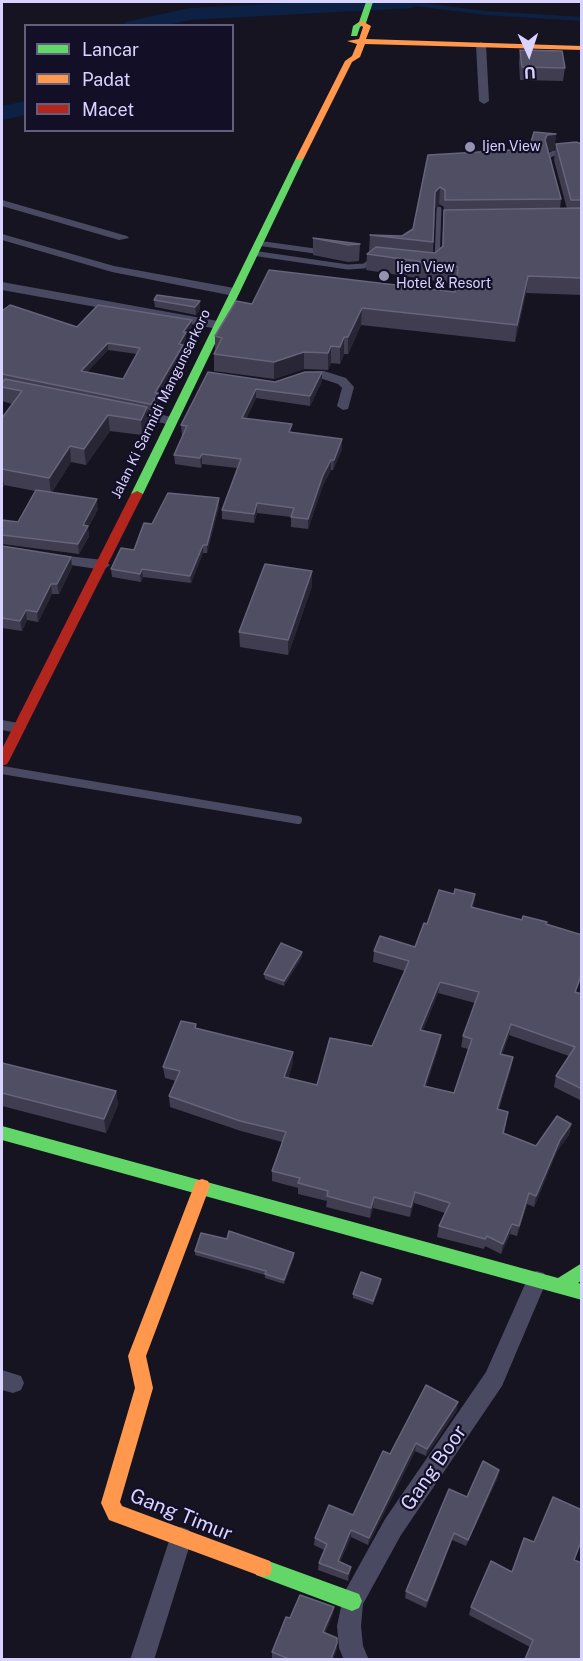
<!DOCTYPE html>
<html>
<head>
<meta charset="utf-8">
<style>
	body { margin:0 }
	#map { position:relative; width:583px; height:1661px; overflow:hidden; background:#161421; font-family:"Public Sans",sans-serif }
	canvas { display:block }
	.frame { position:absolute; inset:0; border:3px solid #d9d4ff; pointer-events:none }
	.legend { position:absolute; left:24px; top:24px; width:210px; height:108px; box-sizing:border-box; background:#130f26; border:2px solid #625e7d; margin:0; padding:8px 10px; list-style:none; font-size:18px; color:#d9d4ff }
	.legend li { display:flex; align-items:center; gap:12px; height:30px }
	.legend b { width:30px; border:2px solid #625e7d }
	.north { position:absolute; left:499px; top:24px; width:60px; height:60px; -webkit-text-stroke:4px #130f26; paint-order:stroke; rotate:177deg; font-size:16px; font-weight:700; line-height:24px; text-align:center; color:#d9d4ff }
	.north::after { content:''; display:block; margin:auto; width:21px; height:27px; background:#d9d4ff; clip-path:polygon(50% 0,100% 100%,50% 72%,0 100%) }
</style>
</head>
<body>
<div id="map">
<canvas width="583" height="1661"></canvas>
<div class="frame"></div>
<ul class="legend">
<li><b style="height:8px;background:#63d668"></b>Lancar</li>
<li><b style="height:8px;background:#ff974d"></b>Padat</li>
<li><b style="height:8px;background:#b3261e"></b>Macet</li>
</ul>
<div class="north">U</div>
</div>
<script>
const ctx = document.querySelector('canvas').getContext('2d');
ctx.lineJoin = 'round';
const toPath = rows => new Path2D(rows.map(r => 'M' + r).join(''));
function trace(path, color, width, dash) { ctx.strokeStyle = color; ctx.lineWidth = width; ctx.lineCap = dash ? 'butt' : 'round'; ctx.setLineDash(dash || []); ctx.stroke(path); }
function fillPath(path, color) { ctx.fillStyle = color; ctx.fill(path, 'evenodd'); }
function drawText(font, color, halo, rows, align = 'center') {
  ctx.font = font + ' "Public Sans",sans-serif'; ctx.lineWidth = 4.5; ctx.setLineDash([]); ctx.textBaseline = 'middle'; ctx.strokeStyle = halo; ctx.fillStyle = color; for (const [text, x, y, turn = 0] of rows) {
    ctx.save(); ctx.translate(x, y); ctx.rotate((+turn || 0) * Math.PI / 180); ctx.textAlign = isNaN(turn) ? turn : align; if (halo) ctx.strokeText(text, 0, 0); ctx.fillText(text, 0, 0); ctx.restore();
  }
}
const stream = toPath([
	[407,3,486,13,582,19]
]);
const river = toPath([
	[308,2,421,2,418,6,411,8,190,20,164,26,122,26,125,22,190,8,308,2],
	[26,101,26,115,2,120,2,106,26,101]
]);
const laneFar1 = toPath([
	[550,166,548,156,554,153,575,153,582,157],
	[257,243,322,252],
	[252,253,348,267,364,266,373,260],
	[437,261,439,209]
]);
const lane = toPath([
	[2,770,298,820]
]);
const street = toPath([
	[481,42,486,45,489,101,484,104,479,101,476,45,481,42],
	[2,200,127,236,129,238,119,240,2,206,2,200],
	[2,234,114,266,234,288,240,292,234,296,112,272,2,240,2,234],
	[2,282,218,321,224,325,218,329,2,290,2,282],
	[324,371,346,378,354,387,348,409,343,410,337,406,342,388,338,384,323,379,300,381,294,377,300,373,324,371],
	[128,407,176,418,177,421,171,425,123,414,123,408,128,407],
	[50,554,103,560,110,565,103,570,45,561,43,558,45,555,50,554],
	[2,720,24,724,26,728,18,733,2,730,2,720],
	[537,1271,544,1273,547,1280,502,1386,401,1535,363,1604,361,1626,363,1646,369,1660,344,1660,339,1648,337,1626,344,1593,385,1519,486,1372,530,1273,537,1271],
	[2,1370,21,1376,24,1383,21,1390,13,1393,2,1390,2,1370],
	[181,1527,189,1530,192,1538,154,1660,130,1660,170,1538,173,1530,181,1527]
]);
const fast = toPath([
	[366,2,373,2,366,23,360,27,357,36,351,36,353,26,359,22,366,2],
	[300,155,304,158,143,494,137,497,133,496,131,494,296,158,300,155],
	[2,1126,558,1278,582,1263,582,1280,578,1283,582,1284,582,1300,2,1140,2,1126],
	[263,1559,359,1594,362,1601,359,1608,352,1611,256,1575,254,1568,256,1561,263,1559]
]);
const slow = toPath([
	[362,21,371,26,366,39,582,46,582,50,365,44,360,57,352,62,304,158,297,160,296,158,345,61,352,56,357,44,347,41,359,39,363,27,358,23,362,21],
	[202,1179,208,1181,210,1186,146,1356,153,1388,120,1502,122,1506,270,1561,272,1568,270,1575,263,1577,109,1520,101,1503,135,1388,128,1356,194,1186,196,1181,202,1179]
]);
const jam = toPath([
	[137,491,143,494,9,761,7,764,2,766,2,749,131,494,137,491]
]);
const wall = toPath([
	[520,50,565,68,563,81,520,80,519,63],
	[556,134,554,150,548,151,561,199,560,209,567,209,554,160,556,144,582,144,582,295,526,293,515,342,361,325,348,354,344,354,340,364,331,363,328,370,304,369,274,379,214,371,214,354,215,350,215,336,252,304,455,292,456,284,366,270,367,254,369,252,370,235,402,236,413,229,428,155,529,149],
	[439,204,444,207,442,247,435,253,433,253,435,208],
	[313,238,360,244,359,261,348,262,313,255],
	[154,300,200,301,200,309,196,315,155,307],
	[2,311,77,327,192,320,192,327,186,335,186,339,183,345,183,351,158,395,159,400,154,407,154,411,148,410,149,423,142,435,110,431,86,465,71,462,52,492,98,509,88,528,89,536,79,554,2,544,2,520,18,522,35,491,4,485,2,489,2,418,12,404,2,401,2,383,3,381,2,382],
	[108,350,137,354,123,379,87,372],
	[208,372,275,382,322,381,310,406,256,398,246,419,292,432,342,439,342,449,333,470,331,470,323,485,308,529,291,527,291,517,257,513,254,523,222,519,222,510,237,468,202,464,201,468,175,464,174,455,183,435,182,435,181,425],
	[219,498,219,506,207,553,203,553,191,583,143,577,141,582,112,577,111,569,134,550,152,524],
	[2,546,71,557,72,567,59,594,52,594,38,622,27,620,22,631,2,628],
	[312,586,288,655,240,647,239,632],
	[454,894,475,894,473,908,547,925,582,935,582,977,576,992,582,994,582,1101,554,1087,556,1076,569,1056,509,1035,502,1054,513,1057,511,1068,499,1109,506,1123,504,1133,536,1146,571,1124,569,1135,557,1151,534,1207,527,1204,517,1236,510,1234,501,1254,485,1246,484,1249,437,1237,439,1226,445,1213,414,1203,410,1217,373,1208,370,1218,326,1207,327,1201,298,1194,298,1188,272,1181,272,1171,282,1142,241,1131,170,1107,169,1096,176,1081,165,1078,163,1067,196,1024,196,1029,293,1063,288,1078,317,1085,372,1046,405,971,373,962,374,951,415,947,427,924],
	[438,993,475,1003,463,1036,461,1047,468,1049,454,1093,426,1086,439,1046,441,1035,423,1030],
	[302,957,284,986,265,979,264,974],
	[2,1063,116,1091,118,1105,106,1133,2,1106],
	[227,1239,294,1253,294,1257,284,1284,265,1278,265,1275,195,1255,195,1251],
	[381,1279,381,1283,373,1305,353,1298,353,1294],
	[457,1410,426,1456,415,1451,368,1545,351,1537,340,1562,350,1573,348,1581,318,1570,319,1563,324,1550,314,1545,315,1538,353,1515,390,1454],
	[498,1477,466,1546,452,1540,426,1608,405,1598,406,1591,467,1497],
	[574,1560,530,1647,469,1615,471,1607,512,1572],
	[333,1613,325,1633,337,1643,337,1649,333,1659,276,1659,272,1658,272,1652,290,1618]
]);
const shadedWall = toPath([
	[556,134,554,150,545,152,545,140,547,135],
	[440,187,439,204,434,209,435,192],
	[528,276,526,293,515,342,517,325],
	[200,301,200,309,196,315,195,307],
	[362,308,361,325,348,354,348,337],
	[192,320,192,327,186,335,186,339,179,351,179,344,183,332],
	[344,337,344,354,340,364,340,347],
	[108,343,108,350,82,377,81,371],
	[183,345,183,351,158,395,159,400,154,407,154,405,152,404,155,393],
	[331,346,331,363,328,370,328,353],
	[304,352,304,369,274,379,274,362],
	[322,372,322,381,310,406,310,396],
	[256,389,256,398,242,428,242,418],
	[147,407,149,423,142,435,141,420],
	[108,415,110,431,86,465,84,449],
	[342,439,342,449,333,470,334,460],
	[70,446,71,462,51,493,49,478],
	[202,454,202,464,201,468,200,458],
	[331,460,331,470,323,485,308,529,308,519,323,475],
	[2,470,4,485,2,489],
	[219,498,219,506,207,553,207,545],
	[97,499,98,509,88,528,89,536,79,554,78,544,83,525],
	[257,503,257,513,254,523,254,514],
	[203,545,203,553,191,583,190,576],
	[71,557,72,567,59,594,57,584],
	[142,569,143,577,141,582,140,574],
	[312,571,312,586,288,655,288,640],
	[51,584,52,594,38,622,37,612],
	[26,610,27,620,22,631,20,621],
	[475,894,474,906,469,919,471,907],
	[302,952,302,957,284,986,284,981],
	[582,973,582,977,572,1003,575,992],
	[440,982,438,993,419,1041,420,1030],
	[511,1024,509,1035,499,1065,500,1054],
	[441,1035,439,1046,423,1097,424,1086],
	[293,1052,293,1063,284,1088,284,1077],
	[513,1057,511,1068,495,1120,497,1109],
	[116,1091,118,1105,106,1133,104,1119],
	[571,1124,569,1135,557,1151,534,1207,536,1196,560,1140],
	[415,1192,414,1203,410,1217,411,1207],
	[529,1193,527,1204,517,1236,519,1226],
	[374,1197,373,1208,370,1218,371,1208],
	[512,1224,510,1234,501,1254,503,1244],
	[294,1253,294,1257,284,1284,284,1280],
	[381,1279,381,1283,373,1305,373,1301],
	[458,1402,457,1410,426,1456,427,1449],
	[416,1443,415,1451,368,1545,369,1538],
	[499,1470,498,1477,466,1546,468,1540],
	[351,1530,351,1537,337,1568,338,1561],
	[454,1533,452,1540,426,1608,427,1601],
	[351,1567,350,1573,348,1581,348,1574],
	[334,1607,333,1613,323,1638,323,1632],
	[337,1643,337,1649,333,1659,331,1659]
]);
const building = toPath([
	[520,50,562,51,565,68,522,67,520,50],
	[534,132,556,134,547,135,545,140,561,199,445,200,445,190,440,187,435,192,433,242,370,235,402,236,413,229,428,155,529,149,534,132],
	[576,142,582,144,582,200,571,200,556,144,576,142],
	[582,208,582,278,528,276,517,325,362,308,348,337,344,337,340,347,331,346,328,353,304,352,274,362,214,354,222,338,215,336,236,301,252,304,269,270,455,292,458,267,367,254,376,247,435,253,443,246,444,210,582,208],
	[313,238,360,244,349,245,313,238],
	[157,295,200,301,195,307,154,300,157,295],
	[10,305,77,327,98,305,192,320,183,332,186,332,179,344,183,345,155,393,158,393,152,403,154,405,2,374,2,311,10,305],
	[108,343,140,348,123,379,81,371,108,343],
	[208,372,275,382,305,372,322,372,310,396,256,389,242,418,292,424,289,432,342,439,334,460,331,460,323,475,308,519,291,517,294,508,257,503,254,514,222,510,241,459,202,454,200,458,174,455,187,426,181,425,208,372],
	[5,379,147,407,141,420,108,415,84,449,70,446,49,478,2,469,2,418,22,391,2,387,2,383,5,379],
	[36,490,97,499,83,525,88,526,78,544,2,535,2,520,18,522,36,490],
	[168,493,219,498,207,545,203,545,190,576,142,569,140,574,111,569,121,548,134,550,144,523,152,524,168,493],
	[2,546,71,557,57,584,51,584,37,612,26,610,20,621,2,618,2,546],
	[265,564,312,571,288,640,239,632,265,564],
	[455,889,475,894,471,907,522,920,523,916,547,922,546,924,582,935,582,973,575,992,582,994,582,1089,556,1076,575,1047,511,1024,500,1054,513,1057,497,1109,508,1112,503,1133,536,1146,557,1116,571,1124,560,1140,536,1196,529,1193,519,1226,512,1224,503,1244,487,1236,485,1239,439,1226,450,1203,415,1192,411,1207,374,1197,371,1208,327,1196,328,1191,298,1183,300,1178,272,1171,286,1132,240,1121,169,1096,180,1071,163,1067,181,1021,196,1024,195,1028,293,1052,284,1077,317,1085,330,1038,372,1046,409,961,374,951,380,936,415,947,424,923,427,924,439,890,454,894,455,889],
	[440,982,479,992,463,1036,472,1039,454,1093,424,1086,441,1035,420,1030,440,982],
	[281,943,302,952,284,981,264,974,281,943],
	[2,1063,116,1091,104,1119,2,1093,2,1063],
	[229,1231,294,1253,284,1280,265,1274,266,1271,195,1251,201,1233,227,1239,229,1231],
	[361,1272,381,1279,373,1301,353,1294,361,1272],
	[426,1385,458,1402,427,1449,416,1443,369,1538,351,1530,338,1561,351,1567,348,1574,319,1563,327,1544,315,1538,329,1505,353,1515,383,1451,390,1454,426,1385],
	[483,1461,499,1470,468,1540,454,1533,427,1601,406,1591,449,1489,467,1497,483,1461],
	[553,1497,582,1510,582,1539,574,1560,582,1563,582,1659,525,1659,533,1640,471,1607,491,1561,512,1572,524,1538,534,1542,553,1497],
	[300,1595,334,1607,323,1632,337,1638,337,1643,331,1659,289,1659,272,1652,286,1617,290,1618,300,1595]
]);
const markers = [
	[470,147,6,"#9591b1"],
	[384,276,6,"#9591b1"]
];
const farPoinames = [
	["Ijen View",482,147],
	["Ijen View",396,268],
	["Hotel & Resort",396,284]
];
const farStreetnames = [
	["Jalan Ki Sarmidi Mangunsarkoro",161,404,-64]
];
const nearStreetnames = [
	["Gang Boor",434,1468,-55],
	["Gang Timur",181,1515,22]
];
trace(stream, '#0d2144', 4);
fillPath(river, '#0d2144');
trace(laneFar1, '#4a4962', 5);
trace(lane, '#4a4962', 8);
fillPath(street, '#4a4962');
fillPath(fast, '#63d668');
fillPath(slow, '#ff974d');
fillPath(jam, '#b3261e');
fillPath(wall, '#403d50');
fillPath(shadedWall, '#282635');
fillPath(building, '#504e63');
trace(building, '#66637b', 1.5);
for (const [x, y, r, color] of markers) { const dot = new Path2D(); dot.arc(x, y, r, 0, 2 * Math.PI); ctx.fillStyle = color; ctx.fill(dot); trace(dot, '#130f26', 2); }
drawText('14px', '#d9d4ff', '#130f26', farPoinames, 'left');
drawText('14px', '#d9d4ff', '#130f26', farStreetnames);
drawText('20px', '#d9d4ff', '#130f26', nearStreetnames);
</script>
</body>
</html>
